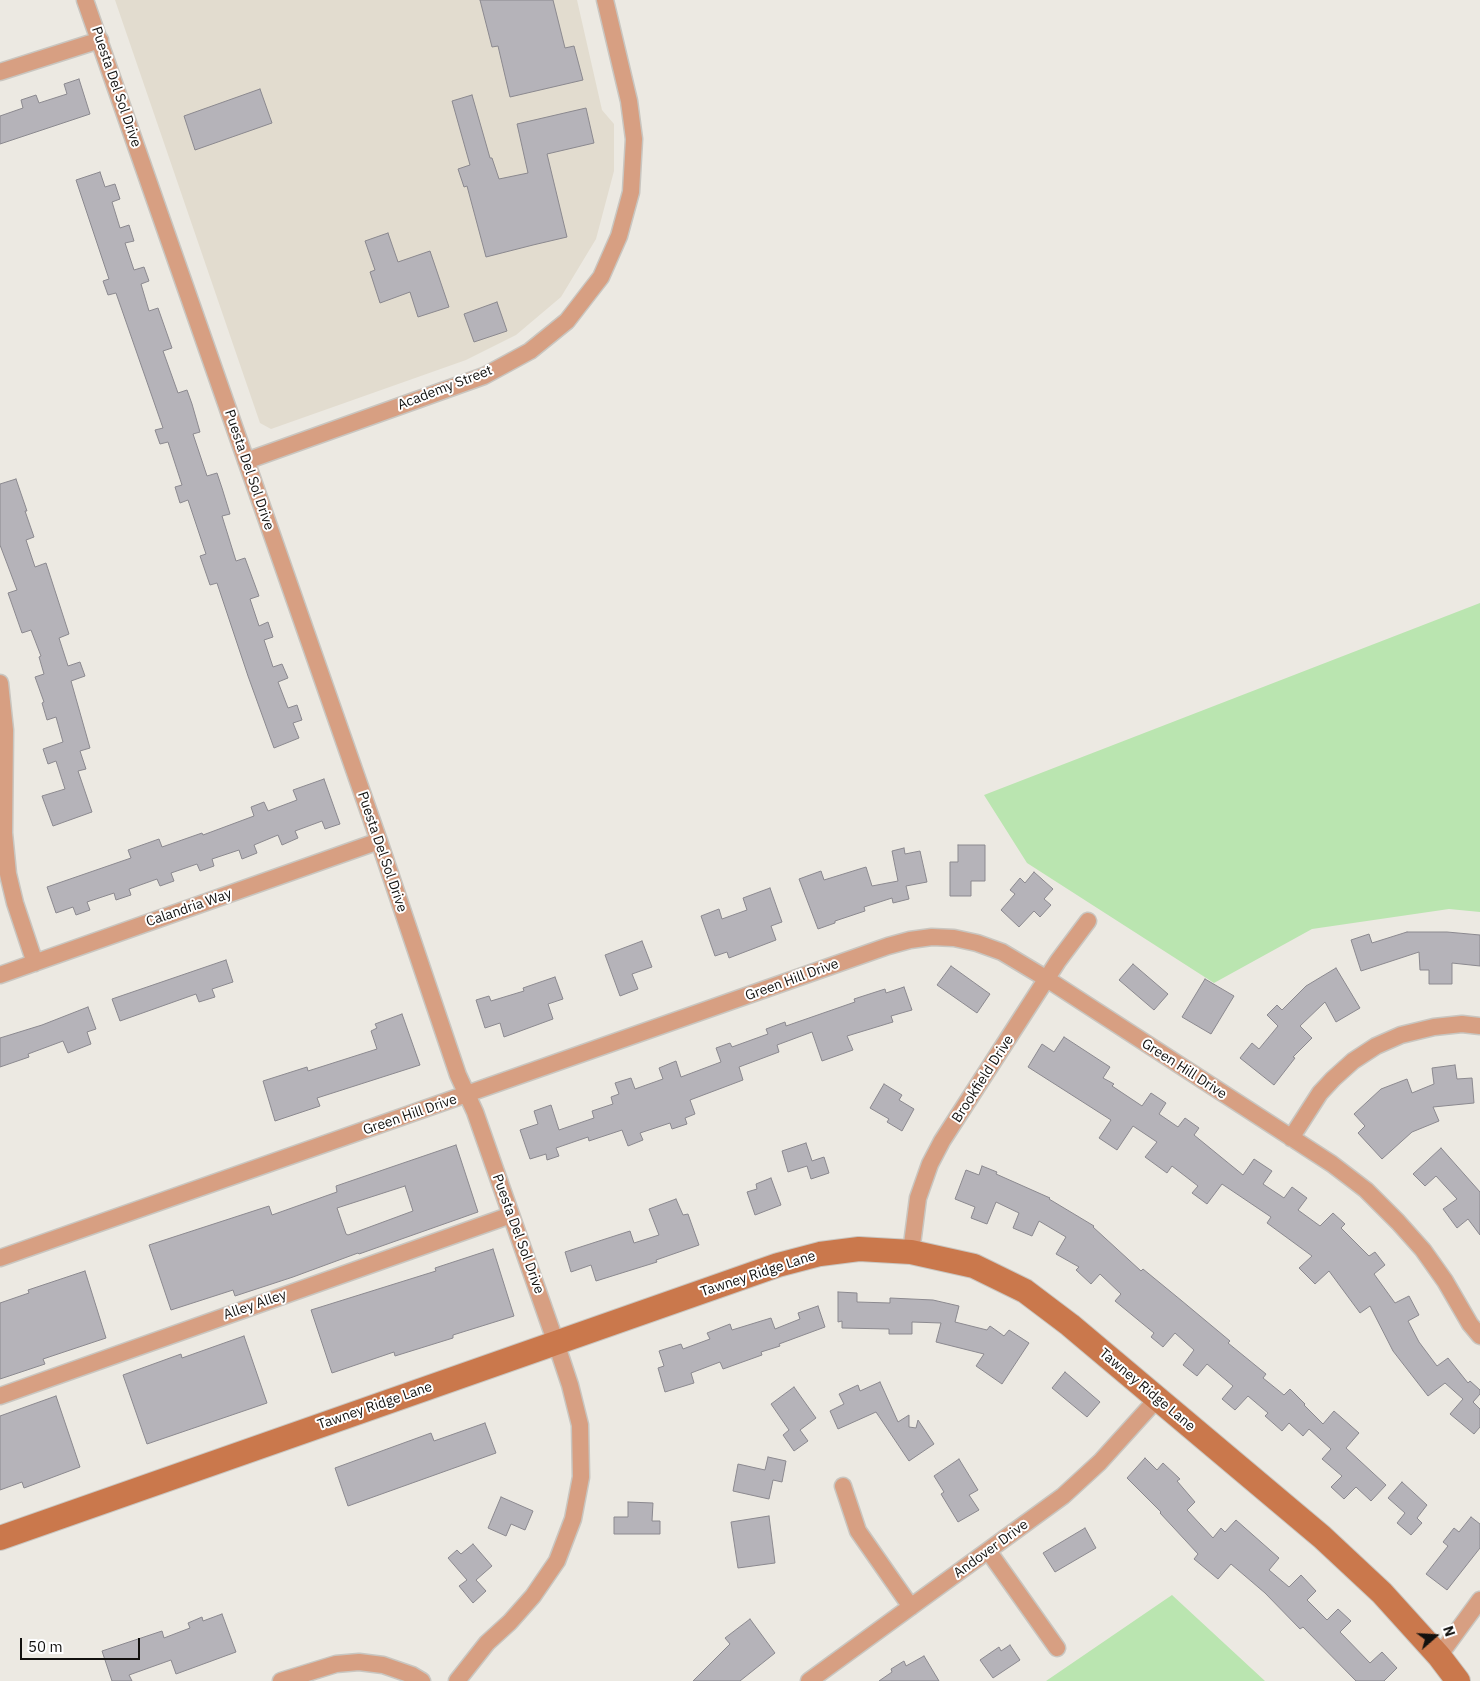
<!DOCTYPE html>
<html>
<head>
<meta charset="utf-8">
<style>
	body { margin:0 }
	#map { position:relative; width:1480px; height:1681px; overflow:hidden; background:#ece9e2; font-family:"IBM Plex Sans",sans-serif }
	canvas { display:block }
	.north { position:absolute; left:1410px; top:1611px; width:50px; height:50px; -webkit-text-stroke:4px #fff; paint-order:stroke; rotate:71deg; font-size:14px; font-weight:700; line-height:20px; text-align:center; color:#12110f }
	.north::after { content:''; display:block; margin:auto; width:18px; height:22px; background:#12110f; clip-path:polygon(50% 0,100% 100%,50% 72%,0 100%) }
	.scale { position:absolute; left:20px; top:1638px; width:120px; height:22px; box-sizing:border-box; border:2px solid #12110f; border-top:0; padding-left:6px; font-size:15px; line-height:18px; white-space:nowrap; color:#12110f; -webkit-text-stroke:4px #fff; paint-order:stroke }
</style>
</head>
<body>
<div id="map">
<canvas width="1480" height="1681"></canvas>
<div class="north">N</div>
<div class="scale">50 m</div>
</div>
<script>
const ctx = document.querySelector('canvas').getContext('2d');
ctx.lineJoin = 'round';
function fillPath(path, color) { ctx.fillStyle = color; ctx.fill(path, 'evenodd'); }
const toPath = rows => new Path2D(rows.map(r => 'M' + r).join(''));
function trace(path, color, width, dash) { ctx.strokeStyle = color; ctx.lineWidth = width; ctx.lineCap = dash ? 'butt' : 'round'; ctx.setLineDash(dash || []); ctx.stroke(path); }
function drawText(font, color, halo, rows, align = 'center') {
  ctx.font = font + ' "IBM Plex Sans",sans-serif'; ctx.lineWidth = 4; ctx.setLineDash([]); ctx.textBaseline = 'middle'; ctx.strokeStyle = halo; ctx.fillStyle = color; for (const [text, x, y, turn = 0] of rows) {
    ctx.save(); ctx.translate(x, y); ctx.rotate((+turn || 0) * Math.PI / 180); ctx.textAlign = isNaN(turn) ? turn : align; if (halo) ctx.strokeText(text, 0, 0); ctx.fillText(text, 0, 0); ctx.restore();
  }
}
const built = toPath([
	[115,0,577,0,602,110,614,124,614,171,596,239,561,297,516,335,466,360,271,429,260,423]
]);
const green = toPath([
	[1480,603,1480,912,1449,909,1312,929,1214,983,1027,863,984,795],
	[1172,1595,1265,1681,1046,1681]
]);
const building = toPath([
	[480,0,553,0,565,48,574,46,583,80,510,97,498,46,492,47,480,0],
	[79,79,90,114,0,144,0,116,23,108,21,100,36,95,39,103,67,94,64,84,79,79],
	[260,89,272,123,195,150,184,116,260,89],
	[472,95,490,158,492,158,499,179,528,173,517,124,586,108,594,143,547,154,567,237,533,245,486,257,467,186,464,187,458,169,470,165,452,101,472,95],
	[100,172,105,187,115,184,120,199,112,202,120,228,129,225,134,241,125,243,134,270,144,267,149,281,141,284,149,311,158,308,172,348,163,351,178,393,187,390,192,404,200,432,193,434,207,476,217,473,222,488,230,514,222,516,236,561,245,558,259,596,250,599,259,626,268,622,273,637,264,640,273,667,282,664,288,678,278,682,288,708,297,705,302,720,293,723,299,738,274,748,248,676,217,583,210,585,200,556,206,554,188,500,180,503,175,487,182,485,168,442,160,444,155,430,163,428,116,293,108,295,103,281,109,279,76,180,100,172],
	[388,233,398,262,430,251,449,307,418,317,410,292,380,303,370,272,375,270,365,241,388,233],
	[497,302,507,331,474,342,464,314,497,302],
	[16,479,27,511,25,511,34,537,26,540,35,567,46,563,69,634,59,638,68,666,80,662,85,676,71,681,90,748,80,751,86,769,78,771,92,812,53,826,42,796,65,789,56,761,48,764,43,749,63,742,56,717,47,720,42,703,44,702,35,677,44,674,39,657,41,656,31,630,22,633,8,593,17,590,0,545,0,484,16,479],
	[324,779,340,824,325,829,322,821,295,831,298,838,282,845,278,835,254,845,257,853,242,859,239,850,212,859,214,866,200,871,197,864,171,873,174,881,160,886,157,879,129,889,131,895,116,900,114,893,87,902,90,910,76,915,73,907,56,913,47,887,131,858,128,850,159,839,162,847,202,833,203,835,254,816,251,807,264,802,268,811,297,800,293,790,324,779],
	[958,845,985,845,985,881,971,881,971,896,950,896,950,862,958,862,958,845],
	[904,848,905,854,920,851,927,882,906,886,909,899,893,903,892,898,864,907,865,911,835,921,835,923,818,929,799,879,821,871,824,880,866,867,872,886,898,881,892,851,904,848],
	[1034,872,1053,889,1044,899,1051,905,1040,917,1034,911,1019,927,1001,910,1015,894,1010,890,1020,878,1025,883,1034,872],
	[770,888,782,922,771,926,776,940,729,958,727,952,715,956,701,916,719,909,722,919,747,910,743,898,770,888],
	[1407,932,1447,932,1480,935,1480,966,1452,963,1452,984,1429,984,1429,970,1420,970,1419,952,1361,971,1351,940,1369,934,1372,943,1407,932],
	[642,941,652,967,632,974,638,989,620,996,605,955,642,941],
	[226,960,233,982,212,989,215,997,199,1002,196,994,120,1021,112,999,226,960],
	[1133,964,1168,994,1154,1010,1119,980,1133,964],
	[951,966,990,994,977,1013,937,985,951,966],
	[1336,968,1360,1008,1336,1022,1325,1002,1300,1026,1312,1038,1293,1057,1295,1058,1274,1085,1240,1058,1252,1043,1259,1049,1278,1026,1267,1015,1277,1005,1282,1010,1306,986,1336,968],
	[555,977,563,999,548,1004,553,1019,504,1037,500,1023,485,1028,476,1000,489,996,491,1001,524,991,523,988,555,977],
	[1205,979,1234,996,1211,1034,1182,1017,1205,979],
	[904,987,912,1010,891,1016,893,1022,847,1036,853,1050,822,1061,812,1032,777,1045,779,1052,739,1067,743,1080,690,1100,695,1114,685,1118,687,1124,672,1129,670,1123,640,1133,643,1140,628,1146,622,1130,589,1141,588,1137,556,1148,559,1156,547,1160,546,1154,530,1159,520,1130,538,1124,534,1111,551,1105,559,1130,594,1118,592,1111,613,1104,611,1097,619,1094,615,1083,631,1078,635,1089,663,1079,659,1068,676,1061,681,1077,721,1062,716,1048,730,1043,732,1047,768,1034,766,1029,785,1022,786,1026,855,1002,854,999,885,989,886,993,904,987],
	[88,1007,96,1029,87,1032,91,1044,68,1053,63,1041,28,1054,29,1057,0,1067,0,1038,42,1025,88,1007],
	[402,1014,420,1065,317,1098,320,1106,275,1121,263,1081,307,1067,308,1071,377,1049,371,1031,377,1028,375,1024,402,1014],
	[1064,1037,1110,1067,1103,1078,1114,1084,1112,1086,1142,1106,1151,1093,1166,1103,1159,1114,1178,1127,1185,1118,1199,1128,1194,1135,1243,1175,1254,1159,1272,1171,1263,1184,1284,1198,1292,1187,1307,1198,1298,1210,1320,1226,1333,1213,1345,1224,1341,1228,1369,1256,1375,1252,1385,1265,1374,1274,1395,1303,1409,1296,1419,1315,1408,1321,1419,1342,1437,1366,1448,1358,1468,1383,1470,1381,1480,1390,1480,1394,1473,1402,1480,1409,1480,1427,1474,1434,1450,1414,1463,1399,1445,1383,1428,1396,1393,1351,1370,1306,1360,1313,1329,1271,1315,1284,1299,1268,1312,1256,1267,1223,1271,1217,1222,1184,1207,1204,1192,1193,1198,1186,1172,1166,1167,1173,1145,1157,1157,1142,1133,1126,1117,1150,1099,1138,1111,1120,1028,1067,1042,1044,1054,1052,1064,1037],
	[1455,1065,1457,1079,1472,1078,1474,1103,1433,1107,1439,1121,1412,1132,1382,1159,1358,1133,1365,1126,1354,1114,1381,1089,1407,1079,1412,1093,1434,1084,1432,1068,1455,1065],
	[884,1084,902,1095,899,1100,914,1109,902,1131,887,1122,889,1119,870,1108,884,1084],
	[806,1143,812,1161,824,1157,829,1173,811,1179,807,1166,788,1172,782,1151,806,1143],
	[456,1145,478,1212,359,1254,358,1253,293,1277,235,1296,233,1290,171,1310,149,1245,269,1206,272,1215,337,1192,336,1186,456,1145],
	[405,1186,413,1211,348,1235,346,1234,337,1208,405,1186],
	[1441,1148,1480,1192,1480,1235,1468,1219,1457,1228,1443,1209,1457,1199,1436,1176,1425,1186,1413,1174,1441,1148],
	[982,1166,997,1172,996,1174,1050,1198,1049,1199,1094,1226,1093,1227,1141,1271,1143,1269,1182,1301,1230,1341,1228,1343,1266,1374,1263,1378,1284,1395,1290,1389,1305,1404,1304,1405,1323,1424,1334,1411,1359,1433,1346,1448,1386,1485,1371,1501,1356,1487,1344,1499,1331,1487,1342,1476,1322,1459,1331,1449,1309,1429,1303,1436,1289,1423,1282,1431,1265,1416,1268,1413,1248,1396,1235,1410,1222,1399,1233,1386,1207,1364,1197,1376,1183,1365,1194,1350,1175,1333,1163,1347,1151,1337,1154,1333,1115,1301,1121,1294,1100,1274,1091,1284,1076,1270,1079,1267,1056,1254,1066,1237,1039,1221,1032,1236,1013,1228,1019,1213,996,1202,987,1224,971,1218,975,1207,955,1199,966,1170,979,1175,982,1166],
	[771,1178,781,1205,755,1215,747,1192,757,1189,756,1184,771,1178],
	[676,1199,683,1215,688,1214,699,1245,656,1260,657,1262,596,1281,591,1265,571,1272,565,1252,630,1231,634,1243,659,1235,649,1209,676,1199],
	[493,1249,514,1316,453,1335,453,1338,395,1356,394,1352,332,1373,311,1310,436,1271,435,1268,493,1249],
	[85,1271,106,1338,43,1359,45,1364,0,1379,0,1303,29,1293,28,1290,85,1271],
	[838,1292,857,1293,857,1302,890,1303,890,1298,933,1300,959,1306,955,1322,987,1330,990,1326,1004,1336,1009,1330,1029,1343,1002,1384,976,1366,984,1354,936,1342,941,1323,912,1322,912,1334,889,1334,889,1329,842,1328,842,1321,838,1322,838,1292],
	[818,1306,825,1327,779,1344,780,1346,761,1352,762,1355,723,1369,720,1362,691,1373,694,1383,665,1392,658,1368,664,1366,659,1351,681,1344,683,1349,710,1339,707,1333,730,1324,732,1330,771,1318,775,1329,800,1319,798,1313,818,1306],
	[244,1336,267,1403,147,1444,123,1375,181,1354,182,1358,244,1336],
	[1065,1372,1100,1402,1087,1417,1052,1388,1065,1372],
	[880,1382,898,1422,909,1415,909,1427,916,1428,918,1420,934,1444,909,1461,876,1412,838,1429,830,1411,844,1404,839,1394,858,1385,860,1391,880,1382],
	[794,1387,816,1418,800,1430,808,1441,794,1451,783,1435,789,1430,771,1404,794,1387],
	[56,1396,80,1467,24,1488,22,1482,0,1490,0,1416,56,1396],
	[485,1423,496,1453,348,1506,335,1468,431,1433,434,1441,485,1423],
	[768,1457,786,1461,782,1482,773,1480,769,1499,733,1491,738,1464,765,1470,768,1457],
	[1145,1458,1157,1470,1163,1463,1180,1479,1177,1481,1195,1502,1187,1510,1213,1538,1221,1528,1225,1532,1236,1520,1279,1558,1269,1570,1289,1587,1301,1575,1316,1591,1307,1600,1327,1620,1338,1609,1351,1621,1340,1632,1370,1663,1382,1652,1397,1668,1384,1681,1356,1681,1303,1627,1300,1629,1265,1593,1231,1564,1218,1579,1194,1559,1198,1554,1160,1513,1161,1512,1127,1478,1145,1458],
	[959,1459,978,1490,969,1495,979,1510,958,1522,941,1494,944,1492,934,1476,959,1459],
	[1402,1482,1427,1505,1417,1518,1422,1523,1411,1535,1397,1523,1405,1513,1388,1498,1402,1482],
	[501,1497,533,1511,525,1530,511,1524,506,1536,488,1528,501,1497],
	[628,1502,653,1503,652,1521,660,1521,660,1534,614,1534,614,1517,628,1517,628,1502],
	[769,1516,775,1563,738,1568,731,1522,769,1516],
	[1471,1517,1480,1524,1480,1548,1447,1590,1426,1574,1448,1546,1443,1542,1454,1528,1459,1532,1471,1517],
	[1085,1528,1096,1548,1055,1572,1043,1553,1085,1528],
	[473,1544,492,1566,476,1580,486,1591,473,1603,459,1586,467,1580,448,1558,457,1550,461,1554,473,1544],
	[222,1614,236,1652,176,1674,171,1660,129,1675,132,1681,112,1681,102,1651,162,1631,164,1638,190,1628,188,1623,202,1617,203,1621,222,1614],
	[750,1619,775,1653,740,1681,693,1681,730,1644,725,1638,750,1619],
	[1010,1645,1020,1660,993,1678,980,1660,999,1647,1001,1651,1010,1645],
	[924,1656,939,1681,879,1681,892,1672,891,1669,904,1661,906,1666,924,1656]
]);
const street = toPath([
	[85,0,379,841,458,1075,475,1112,556,1343,570,1385,580,1425,581,1477,573,1519,557,1561,533,1596,510,1622,487,1643,457,1681],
	[0,72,100,40],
	[246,461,484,376,530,351,567,321,601,277,619,236,631,192,634,139,629,101,605,0],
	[0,683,5,730,4,833,8,874,15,903,35,963],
	[0,975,379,841],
	[1291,1138,1320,1093,1333,1079,1353,1061,1376,1046,1401,1035,1434,1027,1462,1024,1480,1026],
	[911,1252,918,1198,930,1164,942,1141,1058,961,1088,921],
	[0,1258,888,946,910,940,932,937,954,938,977,943,1002,952,1047,979,1332,1164,1366,1190,1398,1222,1423,1250,1445,1281,1470,1324,1480,1336],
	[0,1396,511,1215],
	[843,1486,858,1531,911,1607],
	[989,1552,1057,1648],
	[1439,1656,1480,1600],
	[281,1681,336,1664,359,1662,383,1665,412,1675,422,1681],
	[809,1681,1063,1496,1100,1462,1157,1399]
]);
const secondary = toPath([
	[0,1538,778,1265,820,1254,859,1249,911,1252,974,1266,1025,1291,1070,1325,1322,1537,1382,1593,1439,1656,1458,1681]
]);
const streetNames = [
	["Puesta Del Sol Drive",116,87,71],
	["Academy Street",445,388,-21],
	["Puesta Del Sol Drive",249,470,71],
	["Puesta Del Sol Drive",382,852,71],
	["Calandria Way",189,908,-19],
	["Green Hill Drive",792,980,-20],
	["Green Hill Drive",1184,1069,33],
	["Brookfield Drive",983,1079,-57],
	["Green Hill Drive",410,1115,-19],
	["Puesta Del Sol Drive",518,1234,70],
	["Tawney Ridge Lane",758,1274,-18],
	["Alley Alley",255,1305,-19],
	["Tawney Ridge Lane",1147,1390,40],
	["Tawney Ridge Lane",375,1406,-19],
	["Andover Drive",991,1549,-36]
];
fillPath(built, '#e2dccf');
fillPath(green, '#bae5b0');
fillPath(building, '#b5b3b9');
trace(building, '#8b898f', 1);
trace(street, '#c9c6c0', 19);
trace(secondary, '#c9c6c0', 26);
trace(street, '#d79f82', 16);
trace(secondary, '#ca784c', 24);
drawText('14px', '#12110f', '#fff', streetNames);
</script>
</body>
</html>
